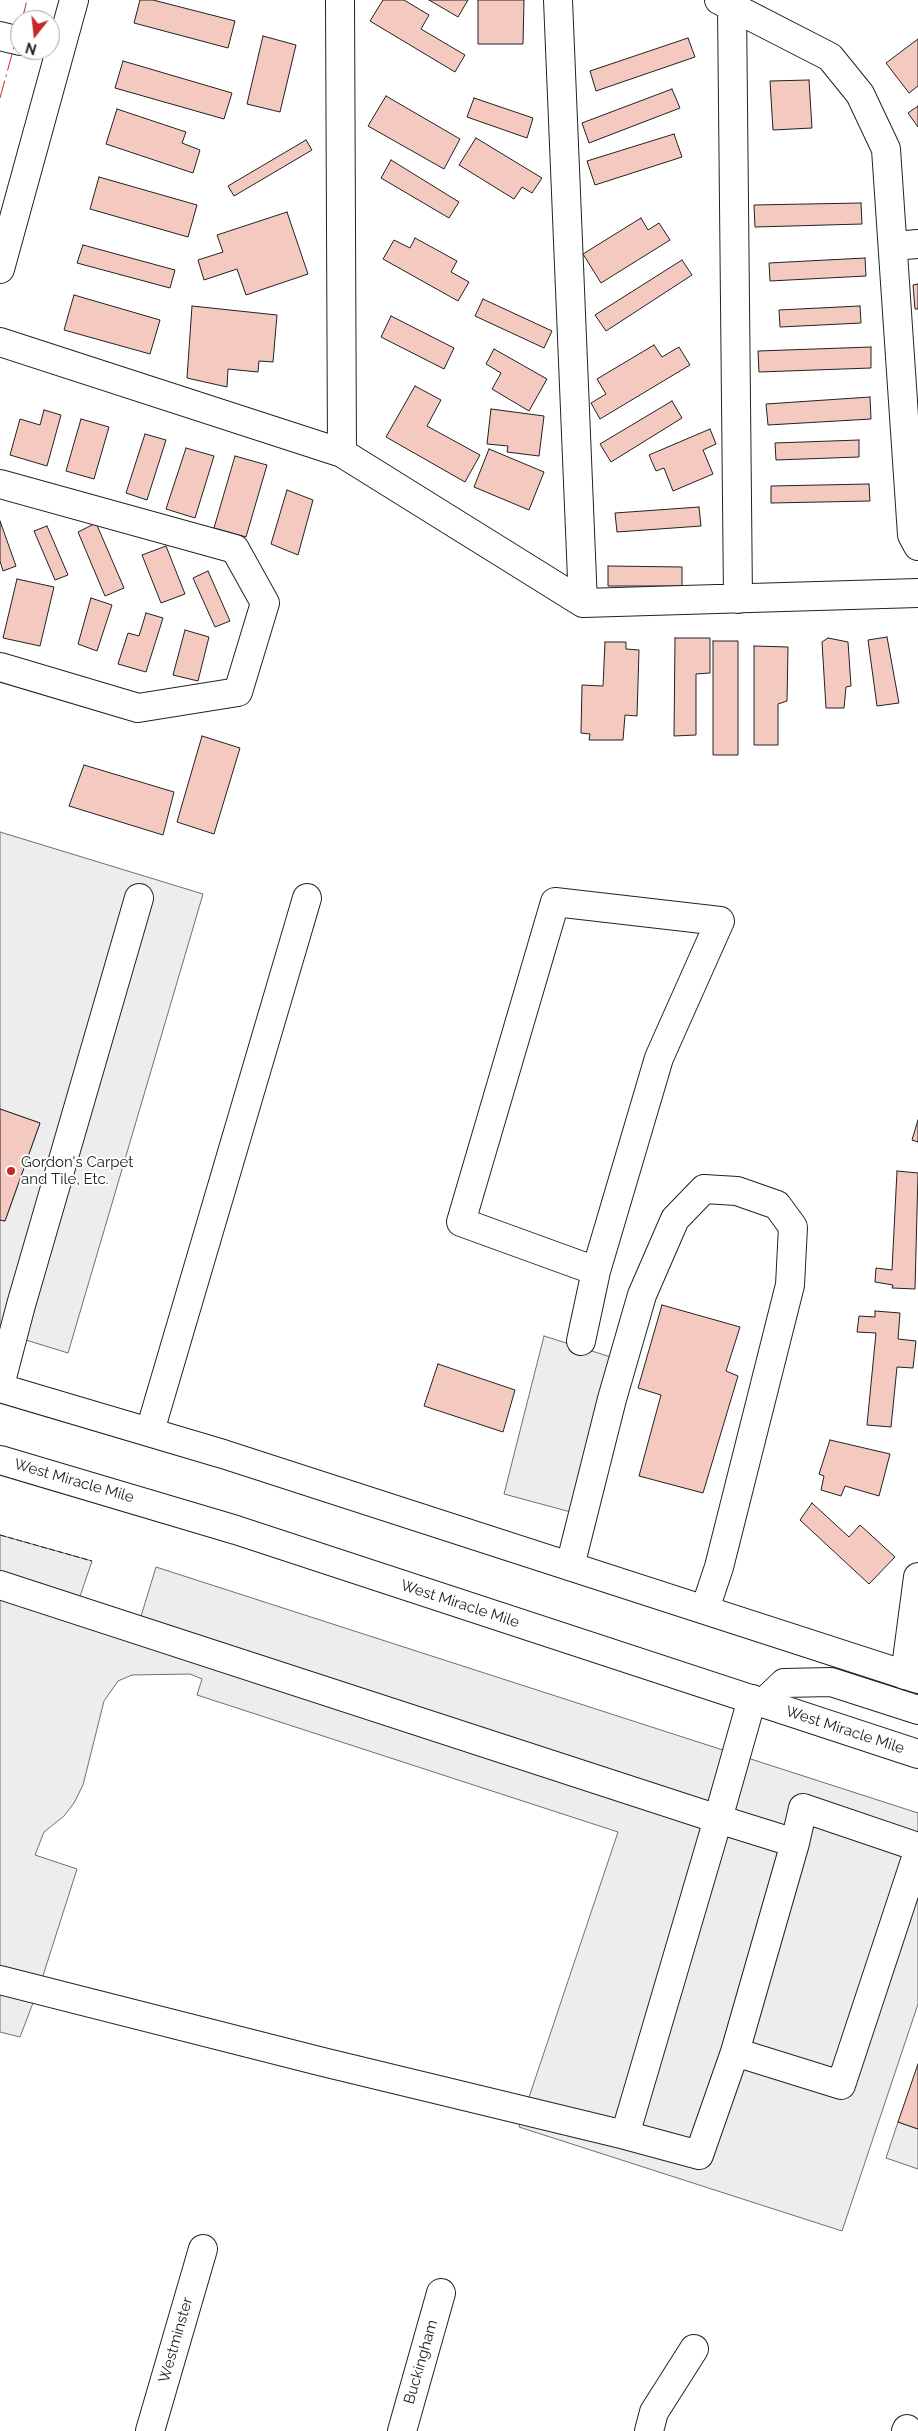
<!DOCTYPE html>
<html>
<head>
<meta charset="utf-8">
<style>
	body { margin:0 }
	#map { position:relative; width:918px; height:2431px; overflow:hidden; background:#fff; font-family:Raleway,sans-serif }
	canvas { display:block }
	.north { position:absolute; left:10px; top:10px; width:50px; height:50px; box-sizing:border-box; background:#fff; border:1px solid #a7a7a7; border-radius:50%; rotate:196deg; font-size:14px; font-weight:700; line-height:20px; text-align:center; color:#222 }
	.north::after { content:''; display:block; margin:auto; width:18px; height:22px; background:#c62828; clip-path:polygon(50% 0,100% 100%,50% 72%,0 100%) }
</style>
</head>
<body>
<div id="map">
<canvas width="918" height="2431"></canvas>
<div class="north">N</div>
</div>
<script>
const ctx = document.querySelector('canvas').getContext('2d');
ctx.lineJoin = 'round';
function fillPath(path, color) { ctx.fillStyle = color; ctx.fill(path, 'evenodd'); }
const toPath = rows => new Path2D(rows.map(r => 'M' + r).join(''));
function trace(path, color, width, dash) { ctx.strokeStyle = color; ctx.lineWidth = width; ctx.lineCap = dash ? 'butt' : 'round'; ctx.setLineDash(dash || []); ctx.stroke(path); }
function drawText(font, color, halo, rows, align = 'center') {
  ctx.font = font + ' Raleway,sans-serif'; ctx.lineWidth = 4; ctx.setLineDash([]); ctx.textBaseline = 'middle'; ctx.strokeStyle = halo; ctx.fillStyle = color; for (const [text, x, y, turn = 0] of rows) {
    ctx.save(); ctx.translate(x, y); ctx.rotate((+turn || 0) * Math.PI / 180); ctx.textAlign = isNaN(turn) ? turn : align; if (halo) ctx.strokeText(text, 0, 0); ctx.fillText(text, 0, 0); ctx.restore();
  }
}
const parking = toPath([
	[0,832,203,894,68,1353,0,1332,0,1220,5,1221,40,1123,0,1109,0,832],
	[544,1336,633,1364,593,1518,504,1494,544,1336],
	[0,1535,92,1561,74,1614,135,1636,156,1567,918,1813,918,2004,842,2231,519,2127,618,1832,197,1695,202,1679,190,1674,132,1675,118,1681,104,1701,83,1785,74,1803,64,1816,44,1832,35,1855,77,1869,41,1982,20,2037,0,2032,0,1535],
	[898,2122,918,2129,918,2169,886,2158,898,2122]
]);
const building = toPath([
	[140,0,153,0,235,21,228,48,134,23,140,0],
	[383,0,404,0,429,15,421,29,465,55,455,72,370,21,383,0],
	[429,0,468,0,458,17,429,0],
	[478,0,524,0,523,44,478,44,478,0],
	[263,36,296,45,280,112,247,104,263,36],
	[688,38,695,57,596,91,590,71,688,38],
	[918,39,918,86,909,93,886,63,918,39],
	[123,61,232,93,224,119,115,88,123,61],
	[809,80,812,128,773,130,770,81,809,80],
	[672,89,680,108,589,143,582,123,672,89],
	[386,96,460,139,444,169,368,126,386,96],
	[474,98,533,118,527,138,467,117,474,98],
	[918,106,918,127,908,113,918,106],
	[117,109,186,132,182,143,200,150,193,173,106,144,117,109],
	[674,134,682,157,595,185,587,161,674,134],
	[476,138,542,178,532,193,522,187,514,199,459,165,476,138],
	[306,140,312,150,234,196,228,186,306,140],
	[391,160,459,202,449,218,381,178,391,160],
	[99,177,197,205,188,237,90,209,99,177],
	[861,203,862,224,755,227,754,205,861,203],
	[287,212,308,274,246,295,237,269,204,280,198,260,223,252,217,235,287,212],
	[641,218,648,230,659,223,670,240,601,283,583,254,641,218],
	[415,238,457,261,451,272,469,282,458,301,383,259,394,240,410,248,415,238],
	[83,245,175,270,170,288,77,263,83,245],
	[865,258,866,276,770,281,769,263,865,258],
	[682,260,692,275,606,331,595,315,682,260],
	[918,284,918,309,915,309,913,285,918,284],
	[74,295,160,320,150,354,64,330,74,295],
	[483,299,552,331,544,348,475,316,483,299],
	[192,306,277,315,273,362,259,361,258,372,228,369,227,387,187,378,192,306],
	[860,306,861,323,780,327,779,310,860,306],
	[391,316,454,348,444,369,381,337,391,316],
	[654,345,662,357,679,347,690,365,600,419,591,403,606,394,597,379,654,345],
	[871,347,871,368,759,372,758,351,871,347],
	[494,349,547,379,529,411,492,389,501,373,486,364,494,349],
	[415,386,441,400,427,426,480,455,465,482,386,437,415,386],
	[870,397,871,419,768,425,766,404,870,397],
	[672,401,682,418,611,462,600,444,672,401],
	[491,409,544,416,539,456,507,452,508,446,487,444,491,409],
	[44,410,61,415,47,466,10,455,20,419,40,425,44,410],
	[81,419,109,427,94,479,66,471,81,419],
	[710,429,716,444,703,450,713,474,673,491,664,468,656,471,649,455,710,429],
	[145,434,166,440,147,500,126,493,145,434],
	[859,440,859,457,776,460,775,443,859,440],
	[186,448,214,456,195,518,166,509,186,448],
	[489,449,544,472,529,510,474,487,489,449],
	[235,456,267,465,246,537,214,528,235,456],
	[869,484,870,501,771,503,771,486,869,484],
	[287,490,313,500,298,555,271,544,287,490],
	[699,507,701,526,617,532,615,513,699,507],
	[0,521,16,566,3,571,0,561,0,521],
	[96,523,124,588,105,596,78,532,96,523],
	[47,526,68,575,55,580,34,531,47,526],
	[166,546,185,594,161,603,142,555,166,546],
	[608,566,682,567,682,586,608,586,608,566],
	[208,571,230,621,215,627,193,578,208,571],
	[17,579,54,587,40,646,3,638,17,579],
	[91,598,112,605,97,651,78,644,91,598],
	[146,613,163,618,146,672,118,664,128,633,139,636,146,613],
	[185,630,209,637,198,681,173,675,185,630],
	[887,637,899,703,877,706,868,640,887,637],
	[675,638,710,638,710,673,696,674,696,735,674,736,675,638],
	[828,638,848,642,851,686,846,687,844,708,826,708,822,642,828,638],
	[713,641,738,641,738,755,713,755,713,641],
	[605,642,626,642,626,649,639,650,637,716,625,715,623,740,589,740,590,734,581,733,582,685,603,686,605,642],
	[754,646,788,647,787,701,778,704,778,745,754,745,754,646],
	[202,736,240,748,214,834,177,822,202,736],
	[84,765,174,792,163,835,69,806,84,765],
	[0,1109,40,1123,5,1221,0,1220,0,1109],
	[918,1120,918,1142,912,1140,918,1120],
	[897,1171,918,1173,915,1289,892,1288,893,1285,875,1282,876,1268,892,1270,897,1171],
	[662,1305,740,1327,726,1371,738,1376,703,1493,639,1476,661,1395,638,1388,662,1305],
	[875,1311,900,1313,898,1339,916,1341,913,1368,897,1367,891,1427,867,1425,876,1333,857,1332,859,1316,875,1317,875,1311],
	[438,1364,515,1390,503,1432,424,1406,438,1364],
	[830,1440,890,1454,879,1496,845,1486,841,1496,821,1490,824,1476,819,1474,830,1440],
	[812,1503,849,1537,860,1525,895,1557,869,1584,800,1520,812,1503],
	[918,2064,918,2129,898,2122,918,2064]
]);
const minor = toPath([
	[340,0,342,453],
	[558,0,583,603,918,593],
	[719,0,830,57,860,94,886,149,912,535,918,546],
	[732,6,738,599],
	[0,36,20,41],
	[893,246,918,244],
	[0,269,74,0],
	[0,342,342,453,583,603],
	[0,484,235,549,265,603,238,692,138,708,0,667],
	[581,1341,596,1271,461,1222,555,902,720,921,659,1058,596,1271],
	[0,1385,21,1305,139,898],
	[150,1431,307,898],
	[570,1566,612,1399,642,1295,675,1219,704,1189,737,1191,777,1205,793,1227,790,1285,719,1567,705,1609],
	[0,1585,718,1819,625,2135,699,2155,735,2052,841,2085,918,1852],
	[905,1675,918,1577],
	[752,1699,718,1819,795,1843,803,1808,918,1847],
	[0,1980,323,2062,625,2135],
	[735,2052,795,1843],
	[150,2431,203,2249],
	[402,2431,441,2293],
	[649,2431,654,2412,694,2349],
	[906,2431,907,2429]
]);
const highway = toPath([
	[0,1388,223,1454,918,1679],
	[0,1460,236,1530,918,1754],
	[763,1703,784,1683,831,1682,918,1710]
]);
const fence = toPath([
	[0,1535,92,1561]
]);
const power = toPath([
	[22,20,27,0],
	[0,98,20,25]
]);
const markers = [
	[11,1171,5,"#c62828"]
];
const poiNames = [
	["Gordon's Carpet",21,1162],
	["and Tile, Etc.",21,1179]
];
const streetNames = [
	["West Miracle Mile",74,1481,16],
	["West Miracle Mile",460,1604,18],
	["West Miracle Mile",845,1730,18],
	["Westminster",176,2340,-74],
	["Buckingham",421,2362,-74]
];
fillPath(parking, '#ededed');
trace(parking, '#6f6f6f', 1);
fillPath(building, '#f3c9c0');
trace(building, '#222', 1);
trace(minor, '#222', 30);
trace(highway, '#222', 30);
trace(minor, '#fff', 28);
trace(highway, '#fff', 28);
trace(fence, '#222', 1, [6, 2.5]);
trace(power, '#c62828', 1, [18, 4, 2.5, 4]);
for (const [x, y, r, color] of markers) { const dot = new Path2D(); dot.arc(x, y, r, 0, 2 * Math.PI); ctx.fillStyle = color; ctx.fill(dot); trace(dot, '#fff', 2); }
drawText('15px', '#222', '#fff', poiNames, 'left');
drawText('15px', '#222', '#fff', streetNames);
</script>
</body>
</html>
